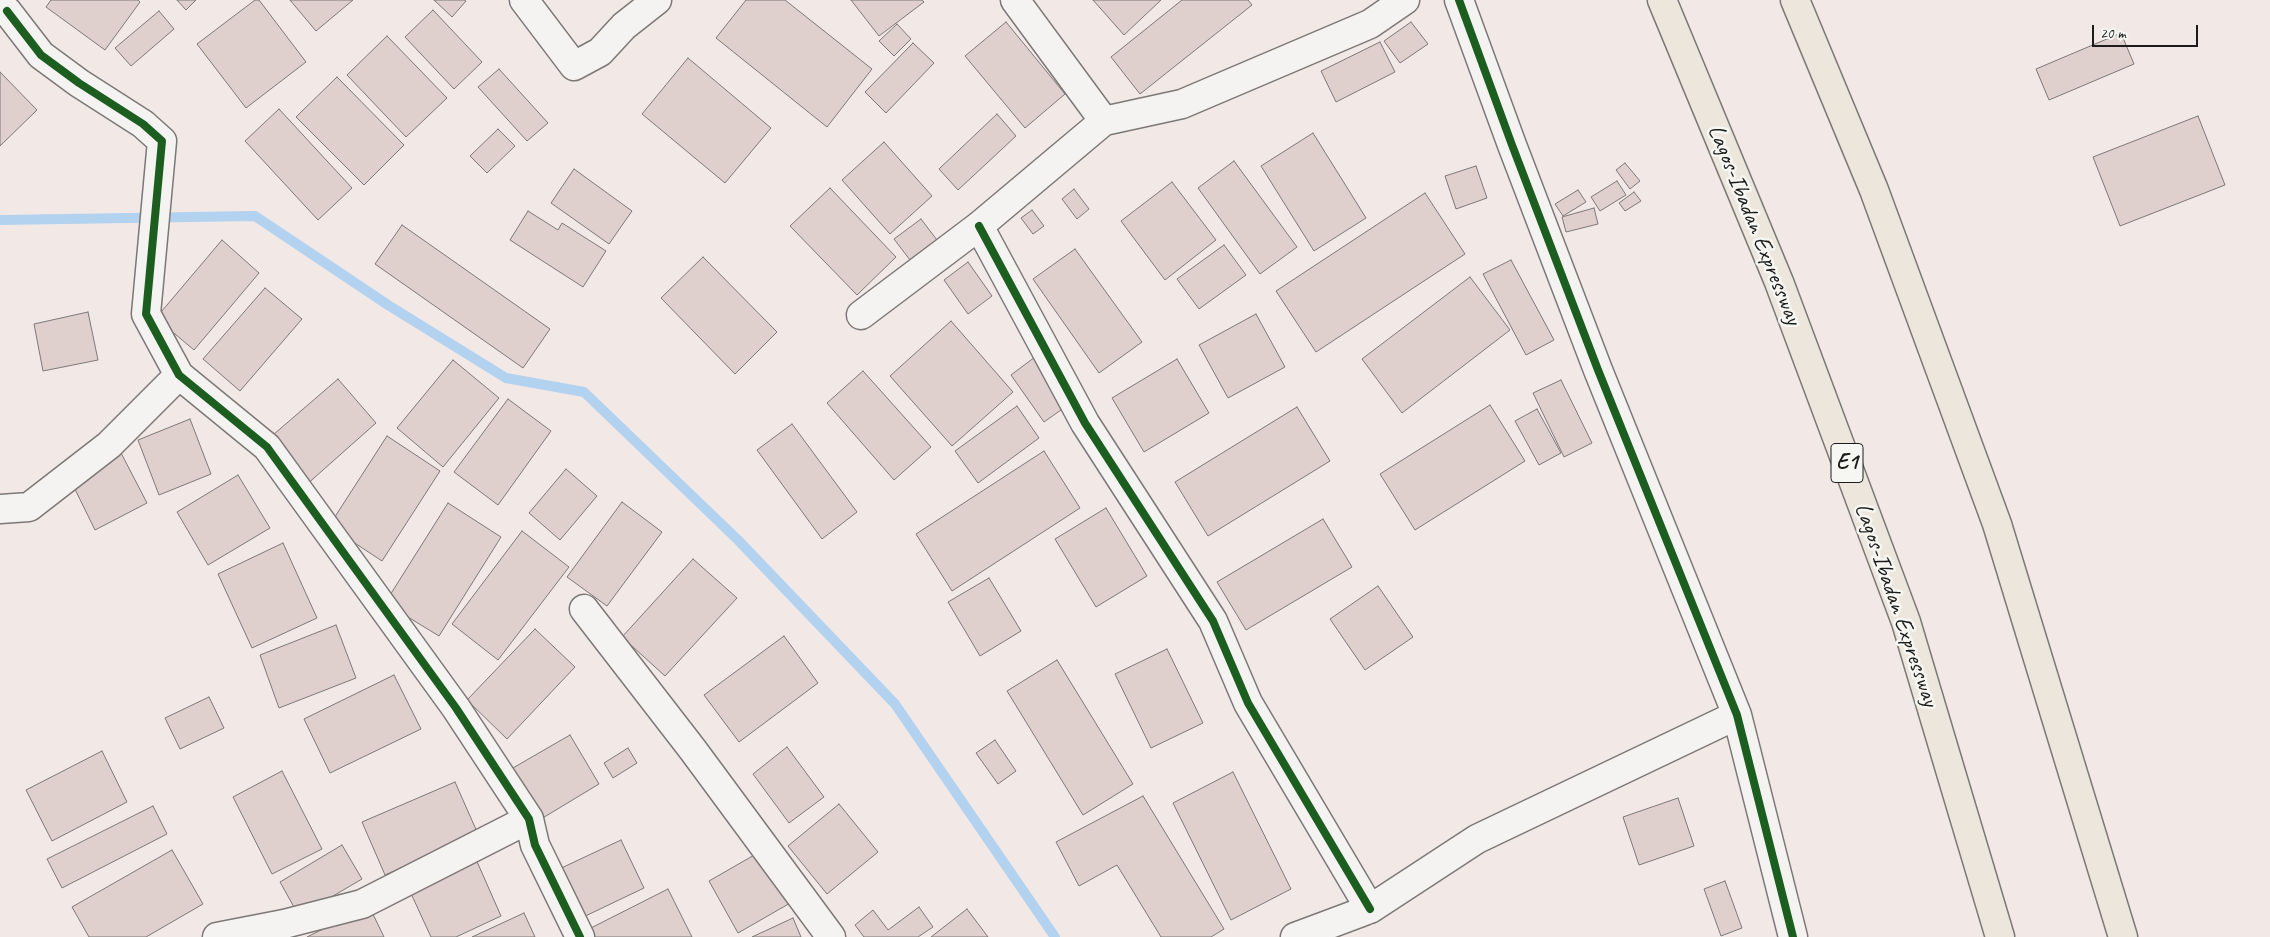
<!DOCTYPE html>
<html>
<head>
<meta charset="utf-8">
<style>
	body { margin:0 }
	#map { position:relative; width:2270px; height:937px; overflow:hidden; background:#f2e9e6; font-family:Caveat,sans-serif }
	canvas { display:block }
	.scale { position:absolute; left:2092px; top:25px; width:106px; height:22px; box-sizing:border-box; border:2px solid #1c1c1c; border-top:0; padding-left:6px; font-size:15px; line-height:18px; white-space:nowrap; color:#1c1c1c; -webkit-text-stroke:4px #f6f6f2; paint-order:stroke }
</style>
</head>
<body>
<div id="map">
<canvas width="2270" height="937"></canvas>
<div class="scale">20 m</div>
</div>
<script>
const ctx = document.querySelector('canvas').getContext('2d');
ctx.lineJoin = 'round';
const toPath = rows => new Path2D(rows.map(r => 'M' + r).join(''));
function trace(path, color, width, dash) { ctx.strokeStyle = color; ctx.lineWidth = width; ctx.lineCap = dash ? 'butt' : 'round'; ctx.setLineDash(dash || []); ctx.stroke(path); }
function fillPath(path, color) { ctx.fillStyle = color; ctx.fill(path, 'evenodd'); }
function drawText(font, color, halo, rows, align = 'center') {
  ctx.font = font + ' Caveat,sans-serif'; ctx.lineWidth = 5; ctx.setLineDash([]); ctx.textBaseline = 'middle'; ctx.strokeStyle = halo; ctx.fillStyle = color; for (const [text, x, y, turn = 0] of rows) {
    ctx.save(); ctx.translate(x, y); ctx.rotate((+turn || 0) * Math.PI / 180); ctx.textAlign = isNaN(turn) ? turn : align; if (halo) ctx.strokeText(text, 0, 0); ctx.fillText(text, 0, 0); ctx.restore();
  }
}
const stream = toPath([
	[0,220,255,216,388,305,506,378,584,392,738,540,895,704,1055,937]
]);
const building = toPath([
	[51,0,138,0,140,2,105,50,46,7,51,0],
	[177,0,196,0,186,10,177,0],
	[255,0,259,0,306,62,246,108,197,44,255,0],
	[290,0,353,0,316,31,290,0],
	[434,0,464,0,466,1,452,17,434,0],
	[746,0,785,0,872,69,827,127,716,38,746,0],
	[851,0,922,0,924,2,879,36,851,0],
	[1093,0,1161,0,1124,35,1093,0],
	[1182,0,1248,0,1252,5,1140,94,1111,57,1182,0],
	[433,10,482,62,454,89,405,37,433,10],
	[159,11,174,29,131,66,115,48,159,11],
	[1006,22,1065,94,1025,128,965,56,1006,22],
	[1411,22,1428,44,1400,63,1384,41,1411,22],
	[897,24,911,39,894,56,879,41,897,24],
	[2121,33,2134,64,2049,100,2036,69,2121,33],
	[387,36,447,98,406,137,347,75,387,36],
	[1380,42,1395,72,1336,102,1321,71,1380,42],
	[913,43,934,63,886,113,865,92,913,43],
	[688,58,771,128,725,183,642,114,688,58],
	[499,69,548,123,527,141,478,87,499,69],
	[0,72,37,110,0,146,0,72],
	[337,77,404,145,364,185,296,117,337,77],
	[279,109,352,188,318,220,245,141,279,109],
	[997,114,1016,136,958,190,939,169,997,114],
	[2198,116,2225,185,2120,226,2093,157,2198,116],
	[498,129,515,146,487,173,470,156,498,129],
	[1313,133,1366,218,1314,251,1261,166,1313,133],
	[884,142,932,196,890,234,842,180,884,142],
	[1234,161,1297,247,1260,274,1198,188,1234,161],
	[1625,163,1640,181,1630,189,1616,170,1625,163],
	[1476,166,1487,198,1456,209,1445,176,1476,166],
	[574,169,632,211,609,244,551,203,574,169],
	[1617,181,1626,195,1600,211,1591,197,1617,181],
	[1172,182,1216,240,1165,280,1121,221,1172,182],
	[830,188,896,257,857,295,790,226,830,188],
	[1074,189,1089,209,1077,219,1062,199,1074,189],
	[1578,190,1586,202,1563,216,1555,204,1578,190],
	[1634,192,1641,201,1625,211,1619,203,1634,192],
	[1425,193,1465,254,1316,352,1276,291,1425,193],
	[1594,208,1598,224,1566,232,1562,217,1594,208],
	[1032,210,1044,226,1033,234,1021,218,1032,210],
	[528,211,558,230,562,223,606,251,583,287,510,240,528,211],
	[921,219,937,240,910,260,894,239,921,219],
	[402,225,550,329,523,368,375,264,402,225],
	[222,240,259,273,194,350,156,318,222,240],
	[1224,245,1246,275,1199,309,1177,279,1224,245],
	[1075,249,1142,342,1099,373,1033,279,1075,249],
	[703,257,777,332,735,374,661,298,703,257],
	[1511,260,1554,340,1526,355,1483,274,1511,260],
	[968,262,992,296,968,314,944,280,968,262],
	[1470,277,1510,330,1402,413,1362,359,1470,277],
	[265,288,302,319,240,391,203,359,265,288],
	[88,312,98,360,43,371,34,324,88,312],
	[1256,314,1285,367,1228,398,1199,345,1256,314],
	[951,321,1013,392,952,446,890,376,951,321],
	[1035,357,1068,405,1044,422,1011,375,1035,357],
	[1177,359,1209,413,1144,452,1112,398,1177,359],
	[453,360,499,398,443,467,397,428,453,360],
	[863,371,931,447,894,480,827,403,863,371],
	[338,379,376,423,305,486,266,441,338,379],
	[1561,380,1592,443,1564,457,1533,393,1561,380],
	[508,399,551,431,498,505,454,472,508,399],
	[1490,405,1525,461,1415,530,1380,474,1490,405],
	[1017,406,1039,438,978,483,955,451,1017,406],
	[1297,407,1330,461,1208,536,1175,482,1297,407],
	[1537,409,1561,453,1539,465,1515,421,1537,409],
	[190,419,211,474,159,495,138,440,190,419],
	[792,424,857,512,822,539,757,450,792,424],
	[387,436,440,471,382,561,329,526,387,436],
	[120,451,147,503,95,530,69,477,120,451],
	[1044,451,1080,508,952,591,916,534,1044,451],
	[566,469,597,496,560,540,529,513,566,469],
	[238,475,270,528,208,565,177,512,238,475],
	[622,502,662,532,607,606,567,577,622,502],
	[448,503,501,537,439,636,385,603,448,503],
	[1106,508,1147,576,1096,607,1055,539,1106,508],
	[1323,519,1352,567,1246,630,1217,582,1323,519],
	[522,531,569,567,498,660,452,624,522,531],
	[283,543,317,618,252,648,218,574,283,543],
	[693,559,737,598,665,676,622,637,693,559],
	[989,578,1021,631,980,656,948,602,989,578],
	[1378,586,1413,637,1365,670,1330,619,1378,586],
	[336,625,356,678,279,708,260,655,336,625],
	[535,629,575,667,507,739,467,700,535,629],
	[784,636,818,683,739,742,704,695,784,636],
	[1167,649,1203,723,1151,748,1115,674,1167,649],
	[1057,660,1133,784,1083,815,1007,691,1057,660],
	[394,675,421,729,330,773,304,719,394,675],
	[209,697,224,728,180,749,165,718,209,697],
	[570,735,599,784,536,822,506,772,570,735],
	[995,740,1016,771,998,784,976,753,995,740],
	[787,747,824,797,789,823,753,774,787,747],
	[628,748,637,763,613,778,604,763,628,748],
	[102,751,127,802,52,841,26,790,102,751],
	[282,771,322,849,272,874,233,797,282,771],
	[1233,772,1291,889,1231,920,1173,803,1233,772],
	[455,782,478,834,385,875,362,822,455,782],
	[1143,796,1224,929,1211,937,1161,937,1117,865,1079,886,1056,842,1143,796],
	[1678,798,1694,846,1639,865,1623,817,1678,798],
	[839,804,878,852,827,894,788,846,839,804],
	[153,806,167,834,62,888,47,859,153,806],
	[621,840,644,888,577,920,555,871,621,840],
	[342,845,362,879,299,916,280,882,342,845],
	[172,850,203,904,146,937,89,937,72,907,172,850],
	[763,850,792,902,738,933,709,881,763,850],
	[475,857,501,916,456,937,431,937,408,887,475,857],
	[1725,881,1742,928,1721,936,1704,889,1725,881],
	[668,889,692,937,588,937,585,931,668,889],
	[369,906,384,937,307,937,369,906],
	[919,907,933,927,918,937,864,937,855,925,873,910,888,930,919,907],
	[967,909,988,937,931,937,967,909],
	[524,913,535,937,472,937,524,913],
	[793,918,801,937,752,937,793,918]
]);
const minor = toPath([
	[524,0,574,66,600,52,624,26,657,0],
	[1015,0,1104,121],
	[1459,0,1512,145,1598,370,1737,715,1793,937],
	[7,11,41,55,79,83,143,124,162,141,146,314,179,375,267,447,456,708,529,819,535,845,580,937],
	[979,226,1085,423,1213,621,1248,703,1370,909],
	[861,315,979,226,1104,121,1182,104,1370,24,1405,0],
	[0,509,29,507,109,445,179,375],
	[584,609,693,750,831,937],
	[217,937,284,924,362,904,529,819],
	[1295,937,1370,909,1477,839,1737,715]
]);
const highway = toPath([
	[1662,0,1779,282,1906,622,2000,937],
	[1795,0,1874,190,1997,524,2123,937]
]);
const cycleway = toPath([
	[1459,0,1512,145,1598,370,1737,715,1793,937],
	[7,11,41,55,79,83,143,124,162,141,146,314,179,375,267,447,456,708,529,819,535,845,580,937],
	[979,226,1085,423,1213,621,1248,703,1370,909]
]);
const shields = [
	[1847,463,32]
];
const shieldNames = [
	["E1",1847,463]
];
const streetNames = [
	["Lagos-Ibadan Expressway",1754,225,68],
	["Lagos-Ibadan Expressway",1896,605,71]
];
trace(stream, '#b3d2f0', 10);
fillPath(building, '#dfd0cd');
trace(building, '#7c7877', 1);
trace(minor, '#7c7877', 31);
trace(highway, '#7c7877', 31);
trace(minor, '#f5f3f1', 28);
trace(highway, '#ece6dd', 28);
trace(cycleway, '#1b5e20', 8);
for (const [x, y, w] of shields) { const box = new Path2D(); box.roundRect(x - w / 2, y - 19.5, w, 39, 4); ctx.fillStyle = '#f6f6f2'; ctx.fill(box); trace(box, '#1c1c1c', 1); }
drawText('bold 22px', '#1c1c1c', null, shieldNames);
drawText('24px', '#1c1c1c', '#f6f6f2', streetNames);
</script>
</body>
</html>
